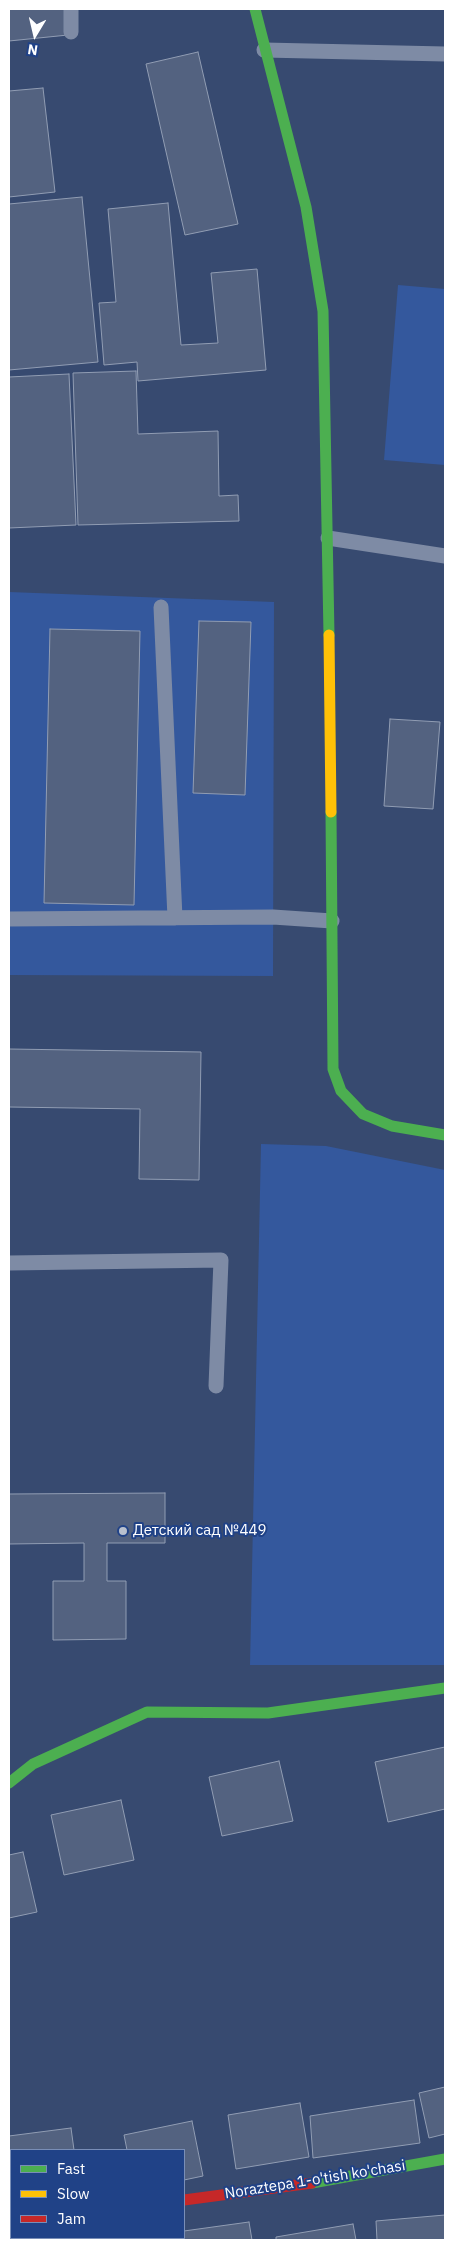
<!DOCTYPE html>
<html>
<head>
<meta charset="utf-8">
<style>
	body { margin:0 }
	#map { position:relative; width:454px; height:2249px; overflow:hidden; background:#374a70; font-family:"IBM Plex Sans",sans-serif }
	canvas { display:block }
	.frame { position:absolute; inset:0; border:10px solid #fff; pointer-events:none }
	.legend { position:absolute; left:10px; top:2149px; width:175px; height:90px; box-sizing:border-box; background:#204287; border:1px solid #798eb7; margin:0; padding:6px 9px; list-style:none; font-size:15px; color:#fff }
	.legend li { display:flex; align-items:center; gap:10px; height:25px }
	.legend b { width:25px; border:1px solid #798eb7 }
	.north { position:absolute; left:10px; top:10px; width:50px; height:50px; -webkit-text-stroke:4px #204287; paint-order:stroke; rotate:189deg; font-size:14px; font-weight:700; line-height:20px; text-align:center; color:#fff }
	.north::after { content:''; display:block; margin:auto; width:18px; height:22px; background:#fff; clip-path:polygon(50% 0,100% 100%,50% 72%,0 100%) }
</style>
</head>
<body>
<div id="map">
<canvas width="454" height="2249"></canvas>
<div class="frame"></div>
<ul class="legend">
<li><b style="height:6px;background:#4caf50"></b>Fast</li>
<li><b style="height:6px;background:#ffc107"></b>Slow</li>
<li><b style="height:6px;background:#c62828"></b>Jam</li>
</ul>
<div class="north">N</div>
</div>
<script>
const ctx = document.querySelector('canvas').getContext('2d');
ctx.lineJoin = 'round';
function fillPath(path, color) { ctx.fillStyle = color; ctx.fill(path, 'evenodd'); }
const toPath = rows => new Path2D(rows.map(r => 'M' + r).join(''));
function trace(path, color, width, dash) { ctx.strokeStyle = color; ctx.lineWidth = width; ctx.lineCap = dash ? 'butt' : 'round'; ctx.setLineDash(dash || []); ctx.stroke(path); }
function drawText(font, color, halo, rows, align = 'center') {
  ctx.font = font + ' "IBM Plex Sans",sans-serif'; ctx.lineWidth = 4; ctx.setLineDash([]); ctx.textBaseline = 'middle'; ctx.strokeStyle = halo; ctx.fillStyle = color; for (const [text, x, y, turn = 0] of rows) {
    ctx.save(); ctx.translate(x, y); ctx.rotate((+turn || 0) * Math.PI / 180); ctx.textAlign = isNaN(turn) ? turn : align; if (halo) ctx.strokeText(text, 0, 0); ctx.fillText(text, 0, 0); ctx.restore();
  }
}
const green = toPath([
	[398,285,445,289,445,465,384,460],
	[9,592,274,602,273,976,9,975],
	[261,1144,326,1146,445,1170,445,1665,250,1665]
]);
const building = toPath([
	[9,9,67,9,68,35,9,41,9,9],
	[198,52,238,224,185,235,146,64,198,52],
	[43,88,55,192,9,197,9,91,43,88],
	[82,197,98,362,9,370,9,204,82,197],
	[168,203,181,345,218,343,211,273,257,269,266,370,138,381,137,362,104,365,99,303,116,302,108,209,168,203],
	[136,371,138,434,218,431,219,496,238,495,239,521,78,525,73,373,136,371],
	[69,374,76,525,9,528,9,377,69,374],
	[199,621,251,622,245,795,193,793,199,621],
	[50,629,140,631,134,905,44,903,50,629],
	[390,719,440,722,433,809,384,806,390,719],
	[9,1049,201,1052,199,1180,139,1179,140,1109,9,1107,9,1049],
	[165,1493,165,1543,107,1543,107,1581,126,1581,126,1639,53,1640,53,1581,84,1581,84,1543,9,1544,9,1494,165,1493],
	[445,1747,445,1809,388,1822,375,1762,445,1747],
	[279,1761,293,1821,222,1836,209,1777,279,1761],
	[121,1800,134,1860,64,1875,51,1815,121,1800],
	[23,1852,37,1912,9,1918,9,1855,23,1852],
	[445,2087,445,2134,429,2138,419,2093,445,2087],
	[414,2100,420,2143,313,2158,310,2116,414,2100],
	[300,2103,309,2157,236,2169,228,2115,300,2103],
	[192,2121,203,2176,184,2180,184,2150,127,2150,124,2135,192,2121],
	[71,2128,74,2150,11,2150,11,2192,9,2193,9,2136,71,2128],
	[445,2215,445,2240,377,2240,376,2221,445,2215],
	[249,2222,252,2240,144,2240,144,2238,184,2238,184,2231,249,2222],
	[353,2224,356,2240,276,2240,276,2237,353,2224]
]);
const lane = toPath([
	[71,9,71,32],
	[264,50,445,54],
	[328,538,445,556],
	[161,607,175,918],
	[9,919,273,917,332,921],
	[9,1263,221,1260,216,1386]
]);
const street = toPath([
	[9,2223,11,2223]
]);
const fast = toPath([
	[255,9,306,207,323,311,329,635],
	[331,812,333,1069,341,1091,363,1114,392,1126,445,1135],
	[9,1783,33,1764,147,1712,268,1713,445,1688],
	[312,2183,445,2159]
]);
const slow = toPath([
	[329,635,331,812]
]);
const jam = toPath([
	[184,2200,312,2183]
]);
const markers = [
	[123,1531,5,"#b9c0cd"]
];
const poiNames = [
	["Детский сад №449",133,1531]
];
const streetNames = [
	["Noraztepa 1-o'tish ko'chasi",315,2180,-9]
];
fillPath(green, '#34589d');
fillPath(building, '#536280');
trace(building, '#919db3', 1);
trace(lane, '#7e8ba5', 15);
trace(street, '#7e8ba5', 28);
trace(fast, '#4caf50', 11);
trace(slow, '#ffc107', 11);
trace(jam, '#c62828', 11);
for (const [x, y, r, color] of markers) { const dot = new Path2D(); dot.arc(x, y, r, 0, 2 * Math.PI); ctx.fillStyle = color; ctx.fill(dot); trace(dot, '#204287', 2); }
drawText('15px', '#fff', '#204287', poiNames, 'left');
drawText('15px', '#fff', '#204287', streetNames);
</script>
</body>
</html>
